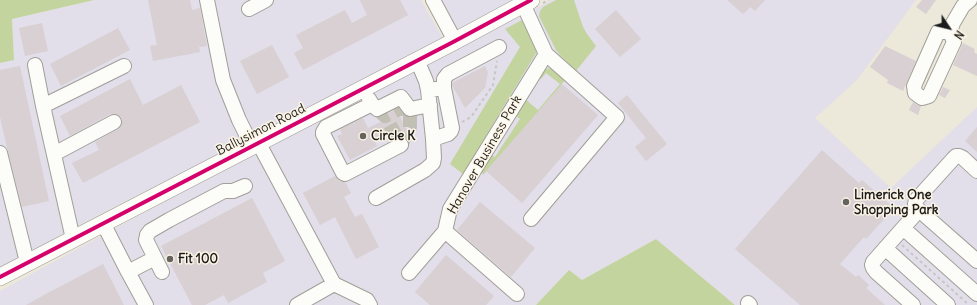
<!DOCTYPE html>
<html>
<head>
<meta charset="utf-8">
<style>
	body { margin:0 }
	#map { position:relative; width:977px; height:305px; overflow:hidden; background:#ece8da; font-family:Delius,sans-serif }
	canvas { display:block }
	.north { position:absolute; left:929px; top:8px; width:40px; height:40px; -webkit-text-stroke:3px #fcf5e5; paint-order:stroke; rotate:125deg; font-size:11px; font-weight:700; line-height:16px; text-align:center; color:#1c1c1c }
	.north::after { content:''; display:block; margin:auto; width:14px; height:18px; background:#1c1c1c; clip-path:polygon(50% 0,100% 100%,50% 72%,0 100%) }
</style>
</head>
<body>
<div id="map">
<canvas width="977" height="305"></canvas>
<div class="north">N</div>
</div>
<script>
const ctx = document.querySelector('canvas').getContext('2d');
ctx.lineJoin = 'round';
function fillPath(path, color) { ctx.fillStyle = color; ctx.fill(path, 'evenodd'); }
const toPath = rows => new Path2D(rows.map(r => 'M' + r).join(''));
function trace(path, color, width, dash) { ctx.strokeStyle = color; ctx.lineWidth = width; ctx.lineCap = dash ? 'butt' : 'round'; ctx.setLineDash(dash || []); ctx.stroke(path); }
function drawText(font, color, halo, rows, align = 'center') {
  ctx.font = font + ' Delius,sans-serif'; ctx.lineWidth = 3; ctx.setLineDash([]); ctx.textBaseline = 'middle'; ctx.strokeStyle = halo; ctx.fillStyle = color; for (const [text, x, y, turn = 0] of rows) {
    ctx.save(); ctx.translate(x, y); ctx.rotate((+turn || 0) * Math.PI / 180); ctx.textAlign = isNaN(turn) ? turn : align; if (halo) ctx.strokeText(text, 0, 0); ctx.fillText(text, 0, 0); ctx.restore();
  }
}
const built = toPath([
	[94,0,421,0,443,39,439,0,516,0,444,40,98,215,0,268,0,63,14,60,12,19],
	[552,0,916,0,856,81,815,118,891,188,977,107,977,305,735,305,656,239,582,280,569,270,536,305,0,305,0,291,311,122]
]);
const green = toPath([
	[0,0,94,0,12,19,14,60,0,63],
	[556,0,574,0,583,27,587,34,596,46,576,71,560,55,556,50,539,16,540,11,543,7],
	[522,20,528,27,538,47,536,53,463,174,450,164,520,47,505,29],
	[551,68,566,78,559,88,483,175,481,169,489,154,495,157,520,119,513,114,525,99,538,110,560,84,546,73,541,79,537,76,545,69],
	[656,239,735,305,536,305,569,270,582,280]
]);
const building = toPath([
	[148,0,190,0,192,10,200,8,207,46,199,47,200,52,153,61,150,46,157,45],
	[360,0,400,0,408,15,303,70,294,53,303,48,296,35,345,10,352,23,367,15],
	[727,0,765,0,755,11,750,7,743,14],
	[922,0,936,0,926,14,916,7],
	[616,10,641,39,620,57,595,29],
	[42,23,48,51,25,56,19,28],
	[118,28,130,50,61,86,50,64],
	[963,43,975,49,974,52,977,54,977,76,953,65],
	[272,45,289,77,257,94,240,61],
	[885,46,916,61,903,91,887,83,888,80,870,67],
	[20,66,49,201,22,207,8,151,7,148,0,117,0,70],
	[485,66,488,72,485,88,465,108,452,85,452,83],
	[130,79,143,105,181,85,200,122,83,183,72,163,99,150,95,142,118,129,121,126,122,122,122,118,118,115,114,114,110,114,70,136,60,116],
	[562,84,598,115,522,203,486,171],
	[943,87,950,90,945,98,939,95],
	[627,95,667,144,646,161,635,147,646,138,618,103],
	[913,102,917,105,921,106,918,115,909,110],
	[396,109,411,138,408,140,405,138,401,137,393,140,389,133,374,140,377,146,350,160,337,136,342,134,340,129,363,118,368,128,384,120,382,116],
	[977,127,977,152,965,141],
	[822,150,859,183,862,180,894,208,866,239,864,237,840,264,856,277,858,275,869,285,866,288,885,305,800,305,735,249],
	[335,176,339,181,345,182,351,193,344,197,355,217,362,214,379,247,356,259,335,217,320,225,303,193],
	[252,198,285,261,263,273,267,282,228,303,224,295,205,305,192,305,161,246],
	[480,202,535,248,511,277,457,230],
	[446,255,494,296,486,305,430,305,415,292],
	[103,264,124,305,26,305,44,295]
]);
const minorTunnel = toPath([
	[377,109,385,116,399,109,410,109],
	[390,125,401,145,410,127,410,109]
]);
const path = toPath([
	[543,3,549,0],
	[462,122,471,117,493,85,497,61],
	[902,245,969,305]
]);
const minor = toPath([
	[207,0,223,80,239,120,252,146],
	[433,0,455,41],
	[523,4,546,54,617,117,531,219],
	[249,9,266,0],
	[950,32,938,32,914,86,915,93,922,98,929,96,954,42,950,32,953,23,963,6,970,0],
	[35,65,43,106,73,239],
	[428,90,444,88,444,79,448,74,499,47],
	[369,99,372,104,377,109,401,97,410,109,430,105],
	[372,104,326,127,323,132,323,134,343,173,345,174,401,145],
	[43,106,124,66],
	[433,139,448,134,451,131,452,128,444,88],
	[258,142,334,284],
	[0,153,27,262],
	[54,154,114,122],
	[977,171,963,158,959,156,956,156,953,159,916,200,915,204,916,207,919,210,977,261],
	[376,198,425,170,433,163,434,158,433,139,428,90,426,81,417,60],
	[103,223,128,272,146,305],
	[903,228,977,294],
	[445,231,517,294],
	[885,248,948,305],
	[128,272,155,258],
	[162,272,146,240,147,235,150,231,169,220,224,191,233,191,245,186],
	[409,273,445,231,450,209,546,54],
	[748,303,750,305],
	[297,305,334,284,367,300,370,305],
	[913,305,876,272,873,268,872,265,873,262,919,210]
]);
const major = toPath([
	[0,277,455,41,531,0]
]);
const cycleway = toPath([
	[0,277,455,41,531,0]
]);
const markers = [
	[363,136,4,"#65635e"],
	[846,202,4,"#65635e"],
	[170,259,4,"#65635e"]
];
const streetNames = [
	["Ballysimon Road",261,130,-27],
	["Hanover Business Park",485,155,-60]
];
const poiNames = [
	["Circle K",371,136],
	["Limerick One",854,195],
	["Shopping Park",854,210],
	["Fit 100",178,259]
];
fillPath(built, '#e2deea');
fillPath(green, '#c3d49e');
fillPath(building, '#d8d0d2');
trace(minorTunnel, '#c2bfb4', 14, [14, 7]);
trace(minor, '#a19f97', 16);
trace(major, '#a19f97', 18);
trace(path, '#c7c7c4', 2, [3, 3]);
trace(minor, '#fcfcf9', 14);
trace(major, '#fcfcf9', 17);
trace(cycleway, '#d6006c', 4);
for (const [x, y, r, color] of markers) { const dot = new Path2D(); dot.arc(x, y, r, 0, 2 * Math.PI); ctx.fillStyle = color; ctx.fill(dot); trace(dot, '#fcf5e5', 1.5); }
drawText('13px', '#1c1c1c', '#fcf5e5', streetNames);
drawText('bold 13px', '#1c1c1c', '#fcf5e5', poiNames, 'left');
</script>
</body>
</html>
